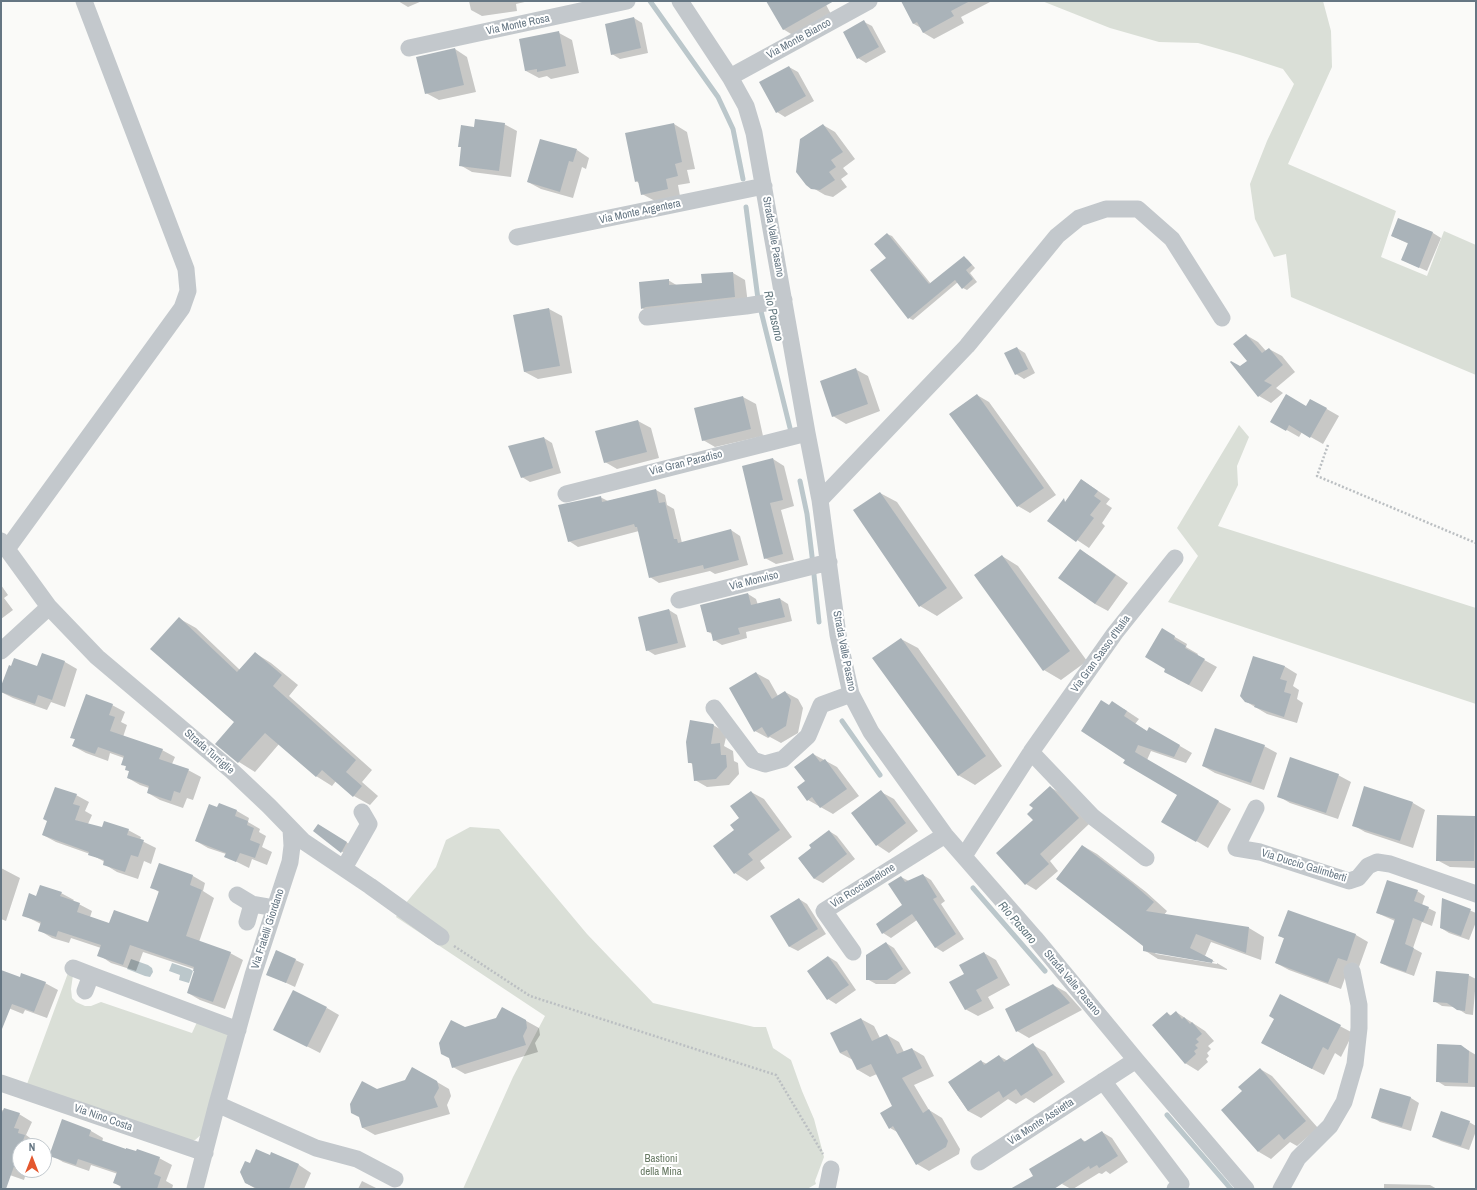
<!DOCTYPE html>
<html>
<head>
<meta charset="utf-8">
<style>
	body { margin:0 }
	#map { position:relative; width:1477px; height:1190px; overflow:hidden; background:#fafaf8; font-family:"Archivo Narrow",sans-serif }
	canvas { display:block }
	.frame { position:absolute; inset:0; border:2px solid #657683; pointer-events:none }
	.north { position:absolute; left:12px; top:1138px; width:40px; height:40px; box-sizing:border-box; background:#fff; border:1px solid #c1c8cd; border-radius:50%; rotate:0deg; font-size:11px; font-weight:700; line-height:16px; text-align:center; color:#657683 }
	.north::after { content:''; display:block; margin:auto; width:14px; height:18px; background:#e4572e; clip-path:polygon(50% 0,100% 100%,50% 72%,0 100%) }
</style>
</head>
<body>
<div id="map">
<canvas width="1477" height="1190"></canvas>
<div class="frame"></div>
<div class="north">N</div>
</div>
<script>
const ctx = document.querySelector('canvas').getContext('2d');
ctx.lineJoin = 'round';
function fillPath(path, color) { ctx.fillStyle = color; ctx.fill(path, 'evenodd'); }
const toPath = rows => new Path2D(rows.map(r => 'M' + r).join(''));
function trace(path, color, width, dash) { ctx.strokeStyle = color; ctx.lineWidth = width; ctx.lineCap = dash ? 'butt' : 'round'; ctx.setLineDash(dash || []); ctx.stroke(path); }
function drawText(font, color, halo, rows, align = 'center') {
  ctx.font = font + ' "Archivo Narrow",sans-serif'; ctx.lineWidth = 4; ctx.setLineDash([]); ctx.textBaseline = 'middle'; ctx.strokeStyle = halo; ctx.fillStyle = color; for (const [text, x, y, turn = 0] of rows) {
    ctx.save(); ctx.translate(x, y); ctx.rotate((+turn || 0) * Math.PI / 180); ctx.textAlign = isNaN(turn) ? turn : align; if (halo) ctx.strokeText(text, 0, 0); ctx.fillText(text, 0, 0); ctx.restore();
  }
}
const green = toPath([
	[1042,1,1323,1,1331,31,1332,67,1288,164,1396,211,1381,257,1427,276,1444,231,1476,245,1476,375,1291,297,1286,254,1274,257,1255,219,1250,184,1267,141,1294,84,1283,69,1240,55,1198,43,1159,42,1110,28],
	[1239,425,1249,437,1237,466,1238,485,1218,526,1476,608,1476,704,1168,602,1198,556,1177,528],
	[470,827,499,829,587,934,653,1003,754,1027,766,1027,773,1048,791,1060,802,1091,814,1119,824,1157,815,1181,816,1184,807,1189,463,1189,513,1077,545,1016,396,917,400,910,436,867,446,840],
	[68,973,73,975,71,989,72,998,76,1002,85,1006,91,1006,101,1002,192,1033,198,1020,229,1031,202,1134,195,1140,188,1140,27,1084]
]);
const water = toPath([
	[131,959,148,965,152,968,153,972,150,977,145,976,127,969],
	[172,963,190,969,193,971,189,983,179,980,180,975,169,971]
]);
const shadow = toPath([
	[398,1,422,1,408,7],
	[469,1,529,1,516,4,517,11,482,16,471,10],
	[767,1,824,1,832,16,796,37,783,29],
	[906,1,992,1,961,17,964,23,934,39,924,33,921,28,914,24,903,3],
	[634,18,642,23,648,53,620,59,612,54],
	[864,22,872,26,886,52,866,63,858,58],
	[559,33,572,40,579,73,551,79,547,76,539,78,526,71,520,40],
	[455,49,467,57,476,92,439,100,426,93],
	[789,67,798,72,814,101,785,117,777,112],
	[504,124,517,131,511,177,472,172,460,165,475,128],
	[674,124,687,132,695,169,687,170,690,183,678,185,680,196,655,201,642,194,640,184,636,181],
	[823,125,835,132,855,159,843,168,848,174,841,179,847,187,833,197,825,195,806,184],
	[577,150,589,158,586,169,582,167,573,198,541,189,528,182],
	[1399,220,1433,233,1441,238,1427,271,1402,260,1409,244,1392,236],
	[887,234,892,236,931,284,964,257,968,260,975,268,970,273,977,282,967,290,963,288,958,282,913,320,909,318,887,258],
	[733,273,745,280,748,304,654,316,642,308,668,280,678,286,703,284],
	[549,309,562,316,572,373,538,379,525,372,514,315],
	[1246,335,1258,342,1266,351,1269,349,1282,356,1295,372,1276,388,1283,393,1271,403,1259,396,1240,367,1248,361],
	[1017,348,1025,353,1035,373,1024,379,1016,374],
	[855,369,868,376,880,411,846,424,833,416],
	[977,395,989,402,1056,495,1030,513,1018,506],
	[743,397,756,404,763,436,715,447,703,440],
	[1311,400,1339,416,1323,444,1302,432,1299,437,1271,421,1307,407],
	[638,421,651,428,659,458,617,469,605,462,597,432],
	[544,438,552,443,561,473,530,482,522,477],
	[773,459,784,466,794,506,781,510,794,560,776,564,765,558],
	[1082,480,1110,499,1106,504,1112,508,1102,523,1105,526,1089,548,1049,521,1065,503],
	[656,490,665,495,667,505,674,509,682,543,731,530,740,536,748,565,715,574,710,571,659,583,650,577,639,531,578,547,569,541,600,497,608,501],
	[880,493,897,502,963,598,937,616,920,606,854,510],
	[1080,550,1093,558,1128,583,1108,611,1095,604],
	[1002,556,1018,566,1087,661,1061,680,1044,670],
	[1,585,8,595,4,598,13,610,1,619],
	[748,594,756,599,758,605,780,599,788,604,792,621,746,632,747,638,722,645,714,640,712,634,708,632],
	[669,610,677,615,686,647,655,655,647,650,639,618],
	[180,619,196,628,240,670,255,653,271,663,298,685,289,696,372,770,362,782,378,796,370,805,354,796,336,781,332,786,316,776,279,744,255,772,239,762,217,744,235,722],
	[1163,630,1187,644,1186,647,1198,654,1197,656,1217,667,1202,692,1177,679,1167,669],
	[901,639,918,648,1002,766,975,785,958,775],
	[42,654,65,662,77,669,65,707,51,702,47,710,13,698,1,692,1,689,38,667],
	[1284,666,1297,674,1293,686,1299,690,1297,699,1303,703,1297,723,1267,714,1245,701],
	[756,673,769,680,778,696,785,692,798,699,803,708,798,733,781,743,770,737,768,738,755,731],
	[112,705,125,712,121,722,127,725,123,737,162,750,175,757,172,764,188,770,201,777,193,800,187,798,183,808,160,800,148,793,149,788,140,785,128,778,130,772,126,769,127,767,122,764,124,758,110,753,108,761,86,753,73,746,76,740,71,737],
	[1109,706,1124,709,1139,719,1135,724,1148,732,1149,728,1192,753,1186,763,1151,751,1147,760,1231,809,1208,848,1163,821,1179,794,1127,759],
	[713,725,727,733,724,746,733,751,734,761,738,763,739,774,729,785,707,787,695,780,694,765,689,762],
	[1264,746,1277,753,1264,790,1215,773,1203,766],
	[813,754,837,767,859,796,833,814,808,800,806,781],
	[1338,775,1351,782,1338,819,1290,803,1278,796],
	[1050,787,1060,793,1089,824,1050,861,1058,871,1036,890,1026,884,1035,820],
	[751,792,764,799,792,837,760,861,765,868,747,881,735,873,714,846,735,830],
	[881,792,894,799,918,831,889,853,877,845,853,813],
	[76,795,89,802,85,811,92,815,88,824,103,828,128,830,141,837,140,840,156,848,151,864,144,861,138,879,117,872,104,864,105,862,90,854,56,842,43,835],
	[1413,803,1425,810,1413,848,1365,832,1353,825],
	[218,809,237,811,249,818,248,822,260,829,259,832,266,836,262,847,272,852,267,865,252,859,249,868,225,856,226,854,208,848,196,841],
	[1475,817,1476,818,1476,868,1450,867,1437,860],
	[318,826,351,845,345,854,315,831],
	[829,831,837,836,855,859,823,883,815,879,799,859,813,848],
	[1083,846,1097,854,1146,892,1167,911,1164,915,1249,928,1264,937,1261,960,1211,942,1205,956,1215,962,1154,952,1156,954,1217,964,1217,963,1227,969,1227,970,1158,959,1144,950,1145,945],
	[160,864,193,876,205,883,203,891,214,898,199,942,230,953,243,960,225,1009,200,1000,188,993,196,971,194,969,143,952,136,971,111,963,99,955,101,948,71,938,69,943,52,938,39,930,41,924,23,915,37,897,61,893,74,900,73,901,92,911,90,917,110,924,149,923,159,892,151,887],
	[1,868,20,878,6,921,1,919],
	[923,875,931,880,945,901,941,904,964,939,943,952,935,947,917,920,891,938,883,933,904,905,901,877,909,881],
	[1417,891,1425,896,1422,905,1436,912,1432,926,1422,922,1413,948,1422,953,1414,976,1389,967,1381,963,1395,921,1377,913],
	[799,899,807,904,826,934,798,951,790,947,771,916],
	[1443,899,1476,913,1476,922,1469,940,1449,933,1441,928],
	[1289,911,1356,935,1368,942,1359,967,1350,964,1341,989,1289,970,1276,963,1285,939,1280,936],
	[886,943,894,948,911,973,895,984,876,984,867,979],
	[276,951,304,964,295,987,267,974],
	[984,953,996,960,1010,985,988,997,994,1008,978,1016,965,1009,965,974],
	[829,957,837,962,856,990,836,1004,828,999],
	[1,971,20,978,45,983,58,990,47,1018,25,1010,23,1014,1,1005],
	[1468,975,1476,979,1473,1015,1466,1014,1455,1007,1442,1006,1434,1001],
	[1053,985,1066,992,1082,1010,1029,1038,1017,1031],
	[1281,995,1353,1033,1341,1057,1335,1053,1324,1075,1275,1050,1274,1019],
	[327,1008,339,1015,320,1053,287,1036],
	[503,1008,539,1028,540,1035,535,1043,538,1052,465,1074,453,1067,465,1028,496,1019],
	[1176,1012,1205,1031,1214,1041,1208,1046,1211,1049,1207,1053,1209,1056,1206,1059,1208,1062,1198,1071,1185,1063,1167,1013,1172,1016],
	[861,1019,874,1026,880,1038,887,1035,899,1042,904,1052,912,1049,924,1056,934,1076,914,1085,929,1110,942,1118,960,1149,959,1154,929,1171,917,1164,899,1133,890,1128,893,1107,877,1074,870,1077,858,1070,853,1060,840,1053],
	[1033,1045,1045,1052,1065,1082,1034,1103,1026,1098,1016,1104,1008,1099,981,1118,968,1111,949,1083,981,1061,987,1064,999,1056,1008,1061],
	[1461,1046,1476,1055,1476,1087,1445,1086,1437,1081],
	[413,1068,449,1089,451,1096,447,1105,450,1114,375,1135,363,1128,360,1117,377,1090,406,1081],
	[1260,1069,1272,1076,1318,1128,1297,1146,1290,1142,1271,1159,1259,1152,1244,1091],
	[1381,1089,1411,1098,1419,1103,1411,1131,1380,1122,1372,1117],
	[1,1110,19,1114,32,1122,26,1135,37,1143,36,1146,20,1146,20,1170,27,1170,24,1180,1,1172],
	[62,1121,91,1131,103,1138,102,1142,126,1150,159,1158,172,1165,166,1181,173,1185,172,1189,122,1189,121,1187,115,1183,118,1174,91,1165,89,1171,63,1162,51,1155],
	[1469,1122,1476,1126,1476,1131,1469,1150,1441,1141,1433,1136],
	[1102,1132,1112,1138,1128,1162,1110,1174,1106,1171,1102,1174,1099,1173,1073,1189,1071,1189,1062,1184,1081,1139,1086,1142],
	[272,1154,299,1165,311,1173,304,1189,256,1189,246,1183,250,1165,271,1156],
	[362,1181,378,1189,358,1189],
	[1384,1184,1430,1185,1437,1189,1384,1189]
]);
const stream = toPath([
	[650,1,718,97,733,129,743,179],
	[746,207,758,299,790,428],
	[800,481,807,514,812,556,819,622],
	[842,721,880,775],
	[973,888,1045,971],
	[1167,1115,1231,1189]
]);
const building = toPath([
	[766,1,834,1,783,30],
	[901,1,970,1,951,11,954,16,923,33,917,22,913,24],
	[634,17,641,48,611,55,605,24],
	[864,20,879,47,857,59,843,32],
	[559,31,566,66,537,72,537,69,525,71,519,39],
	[455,48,464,85,425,94,416,57],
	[789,66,806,96,776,113,759,82],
	[475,119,505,123,499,171,459,166,461,147,458,147,461,125,474,127],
	[674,123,682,162,675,164,678,176,666,179,668,189,641,195,638,181,635,182,625,133],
	[823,124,843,152,831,160,836,167,829,172,835,180,820,190,811,189,806,185,796,172,800,139],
	[540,139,577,149,573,162,569,161,560,192,527,182],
	[1398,218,1433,232,1419,268,1401,260,1408,243,1391,236],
	[887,233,929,284,964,256,972,265,966,270,973,279,962,289,955,280,908,319,870,270,886,258,874,244],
	[733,272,735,297,646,307,641,309,639,282,669,279,669,285,702,283,701,274],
	[549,308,560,366,524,372,513,315],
	[1246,334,1262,353,1269,348,1283,365,1264,381,1272,385,1258,397,1230,362,1231,361,1240,366,1247,361,1233,344],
	[1017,347,1028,369,1015,375,1004,353],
	[856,368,868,404,832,417,820,381],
	[977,394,1044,488,1017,507,949,414],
	[1286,394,1306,406,1310,399,1327,408,1310,438,1289,425,1286,431,1270,422],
	[743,396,751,429,702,441,694,408],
	[638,420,647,452,604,463,595,431],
	[544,437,553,468,521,478,508,446],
	[773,458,783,500,770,503,783,554,764,559,742,466],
	[1081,479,1098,491,1094,496,1101,501,1090,515,1094,518,1076,542,1047,521,1064,498,1065,502],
	[656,489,659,503,665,502,674,539,677,539,678,543,731,529,739,560,704,569,703,565,649,578,637,527,635,527,634,524,568,542,558,505,601,496,602,502],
	[880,492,947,588,919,607,853,510],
	[1080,549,1116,575,1095,604,1058,578],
	[1002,555,1070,651,1043,671,974,575],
	[748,593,751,605,780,598,785,617,738,628,740,634,713,641,711,632,707,632,700,605],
	[669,609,678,643,646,651,638,617],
	[179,617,237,672,255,652,282,675,273,686,356,760,346,772,362,786,353,797,322,770,316,777,265,733,238,763,215,744,234,722,150,649],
	[1162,628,1175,636,1174,639,1186,646,1185,648,1205,659,1189,685,1164,672,1165,669,1145,657],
	[901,638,986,756,958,776,872,658],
	[42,653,65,661,52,700,38,695,35,704,1,692,1,686,9,665,11,666,14,658,37,666],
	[1253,656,1285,666,1280,679,1287,681,1284,692,1291,694,1284,717,1254,707,1255,705,1245,702,1240,696],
	[756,672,772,699,785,691,791,700,786,726,768,737,762,727,754,732,729,688],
	[86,694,113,704,109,715,115,717,110,731,163,749,159,759,189,769,180,793,174,791,171,801,147,793,149,786,127,778,129,771,125,770,126,766,121,765,124,756,98,747,95,754,72,746,75,739,70,738],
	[1101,700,1109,705,1112,701,1127,711,1124,716,1147,731,1149,727,1180,745,1174,757,1138,745,1135,752,1219,801,1196,842,1161,822,1177,795,1123,763,1125,760,1081,731],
	[690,720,713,724,714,725,711,744,720,743,721,755,726,755,727,767,716,779,694,781,692,763,688,763,686,742],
	[1215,728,1265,745,1251,783,1202,766],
	[813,753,820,762,825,759,847,789,820,808,812,797,807,801,797,787,805,781,794,767],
	[1290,757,1339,774,1326,813,1277,797],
	[1050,786,1079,818,1040,854,1049,864,1025,885,996,853,1033,820,1027,814,1033,808,1029,805],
	[1364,786,1413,802,1400,841,1352,826],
	[55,787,77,794,73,804,80,806,75,820,102,827,104,821,129,829,127,835,144,840,138,857,131,855,125,872,103,865,104,860,88,855,89,852,42,835,47,821,43,819],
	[881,790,906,823,876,846,851,813],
	[751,791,780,830,748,854,753,860,734,874,713,846,734,830,730,825,739,818,730,806],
	[219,803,237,810,235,816,248,821,247,825,254,828,250,840,260,844,255,858,240,853,236,862,224,857,226,853,195,841,209,804,217,807],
	[1437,815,1475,816,1474,861,1436,861],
	[318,824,347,842,341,853,313,831],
	[829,830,847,854,814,879,798,858,811,848,809,845],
	[1082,845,1132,883,1154,902,1146,911,1249,927,1246,953,1196,934,1190,948,1213,960,1212,963,1143,951,1143,946,1056,879],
	[159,863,193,875,190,885,202,890,186,936,231,952,213,1002,187,993,194,971,193,971,194,967,130,945,123,965,97,956,101,945,58,931,56,937,38,931,41,922,22,916,29,893,36,896,40,885,62,892,60,896,80,903,77,912,109,923,114,910,148,922,159,891,150,888],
	[923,874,937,897,933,899,956,934,935,948,912,914,882,934,876,924,902,905,888,884,901,876,905,882],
	[1387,880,1418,890,1414,901,1429,907,1423,922,1413,918,1405,944,1414,948,1406,972,1380,963,1395,919,1376,913],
	[799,898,818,929,789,947,770,916],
	[1442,898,1471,909,1461,936,1440,928],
	[1288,910,1356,934,1347,961,1338,958,1328,983,1275,963,1284,938,1278,936],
	[886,942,903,969,887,980,866,980,866,955],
	[276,950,296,959,286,983,266,975],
	[984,952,998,978,976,990,982,1001,965,1010,949,982,964,974,959,965],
	[828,956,849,985,827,1000,807,971],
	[1,970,20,977,21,973,46,982,34,1012,12,1004,2,1029,1,1029],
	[1436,971,1469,974,1465,1011,1457,1010,1447,1003,1433,1002],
	[1053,984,1070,1003,1016,1032,1005,1009],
	[293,990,327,1007,307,1047,273,1030],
	[1280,994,1341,1025,1328,1050,1323,1047,1312,1069,1261,1043,1274,1019,1269,1016],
	[502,1007,526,1020,527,1028,523,1036,526,1045,452,1068,449,1058,441,1054,439,1043,451,1020,465,1027,496,1018],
	[1176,1011,1182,1019,1184,1017,1190,1024,1192,1022,1202,1034,1196,1039,1199,1042,1195,1045,1198,1048,1194,1051,1196,1054,1185,1064,1152,1025,1167,1012,1170,1016],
	[861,1018,872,1041,887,1034,897,1054,912,1048,922,1068,902,1078,923,1113,929,1109,948,1141,946,1147,916,1165,893,1126,889,1129,880,1113,892,1106,871,1064,857,1070,847,1050,840,1053,830,1033],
	[1033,1043,1053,1075,1021,1096,1016,1089,1003,1098,999,1091,968,1111,948,1082,981,1060,984,1065,999,1055,1004,1062],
	[1437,1044,1461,1045,1469,1051,1468,1083,1436,1082],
	[412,1067,437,1081,439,1088,434,1097,438,1107,362,1128,359,1117,351,1113,350,1104,362,1081,377,1089,405,1080],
	[1260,1068,1306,1121,1284,1140,1279,1134,1258,1152,1221,1110,1242,1091,1238,1087],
	[1380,1088,1411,1097,1402,1127,1371,1118],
	[4,1108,20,1113,14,1128,19,1129,18,1133,25,1135,6,1189,1,1189,1,1115],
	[1441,1111,1470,1121,1461,1146,1432,1137],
	[62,1119,91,1130,89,1136,126,1149,126,1148,136,1151,137,1149,160,1157,154,1174,161,1177,157,1189,120,1189,121,1186,113,1183,117,1172,78,1159,76,1165,49,1156],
	[1102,1131,1118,1156,1099,1168,1097,1165,1090,1169,1089,1166,1054,1189,1010,1189,1033,1176,1029,1169,1081,1138,1084,1142],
	[256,1149,270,1155,271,1152,299,1164,289,1189,258,1189,245,1183,240,1172,245,1161,250,1163]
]);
const path = toPath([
	[1328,445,1317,476,1476,543],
	[454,946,530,996,776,1075,823,1154]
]);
const minor = toPath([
	[680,1,730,77,746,106,754,133,807,433,820,500,838,635,851,694,871,732,945,835,1035,938,1136,1060,1246,1189],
	[409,48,627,1],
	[730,77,869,1],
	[517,237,764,186],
	[647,317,746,306,784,300],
	[566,494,807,433],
	[820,500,967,346,1057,236,1079,218,1106,209,1138,209,1172,239,1222,318],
	[1,541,49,607,97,657,232,771,269,806,303,841,370,886,441,937],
	[7,549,182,308,188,291,186,269,84,1],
	[679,600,829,562],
	[1,651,49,607],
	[714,708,753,760,765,764,783,759,808,736,821,705,851,694],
	[1031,752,1093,817,1146,858],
	[1256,808,1236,848,1260,852,1349,881,1358,878,1368,866,1377,862,1390,864,1476,894],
	[964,856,1031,752,1115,633,1175,558],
	[344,868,369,824,362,812],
	[237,895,252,904,275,908],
	[247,922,252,904],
	[853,952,824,911,945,835],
	[73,968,91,975],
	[85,991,91,975,238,1030],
	[1103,1081,1181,1184,1175,1189],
	[1,1083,205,1153],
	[217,1104,316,1148,357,1159,395,1179],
	[979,1162,1136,1060],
	[195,1189,217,1104,253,975,290,862,292,846,291,829],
	[827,1189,831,1169],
	[1281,1189,1298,1158,1330,1126,1344,1102,1355,1064,1359,1028,1359,1005,1352,971]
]);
const streetNames = [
	["Via Monte Rosa",518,25,-12],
	["Via Monte Bianco",799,39,-29],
	["Via Monte Argentera",640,212,-12],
	["Strada Valle Pasano",773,237,80],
	["Via Gran Paradiso",686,463,-14],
	["Via Monviso",754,581,-14],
	["Strada Valle Pasano",844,651,79],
	["Via Gran Sasso d'Italia",1101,654,-54],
	["Strada Turriglie",209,752,41],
	["Via Duccio Galimberti",1304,866,17],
	["Via Rocciamelone",863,886,-32],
	["Via Fratelli Giordano",268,929,-72],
	["Strada Valle Pasano",1072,983,50],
	["Via Nino Costa",103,1118,19],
	["Via Monte Assietta",1041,1122,-33]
];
const parkNames = [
	["Bastioni",661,1159],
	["della Mina",661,1172]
];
const waterNames = [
	["Rio Pasano",773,316,77],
	["Rio Pasano",1017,923,49]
];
fillPath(green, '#dadfd7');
fillPath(water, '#bbc7cb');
fillPath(shadow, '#0003');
trace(stream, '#bbc7cb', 5);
fillPath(building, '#aab3b9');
trace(path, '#bbbfc2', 2.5, [2, 2]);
trace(minor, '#c3c8cc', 17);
drawText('11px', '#657683', '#fff', streetNames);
drawText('11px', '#687a64', '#fff', parkNames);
drawText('italic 12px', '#60757c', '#fff', waterNames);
</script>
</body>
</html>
